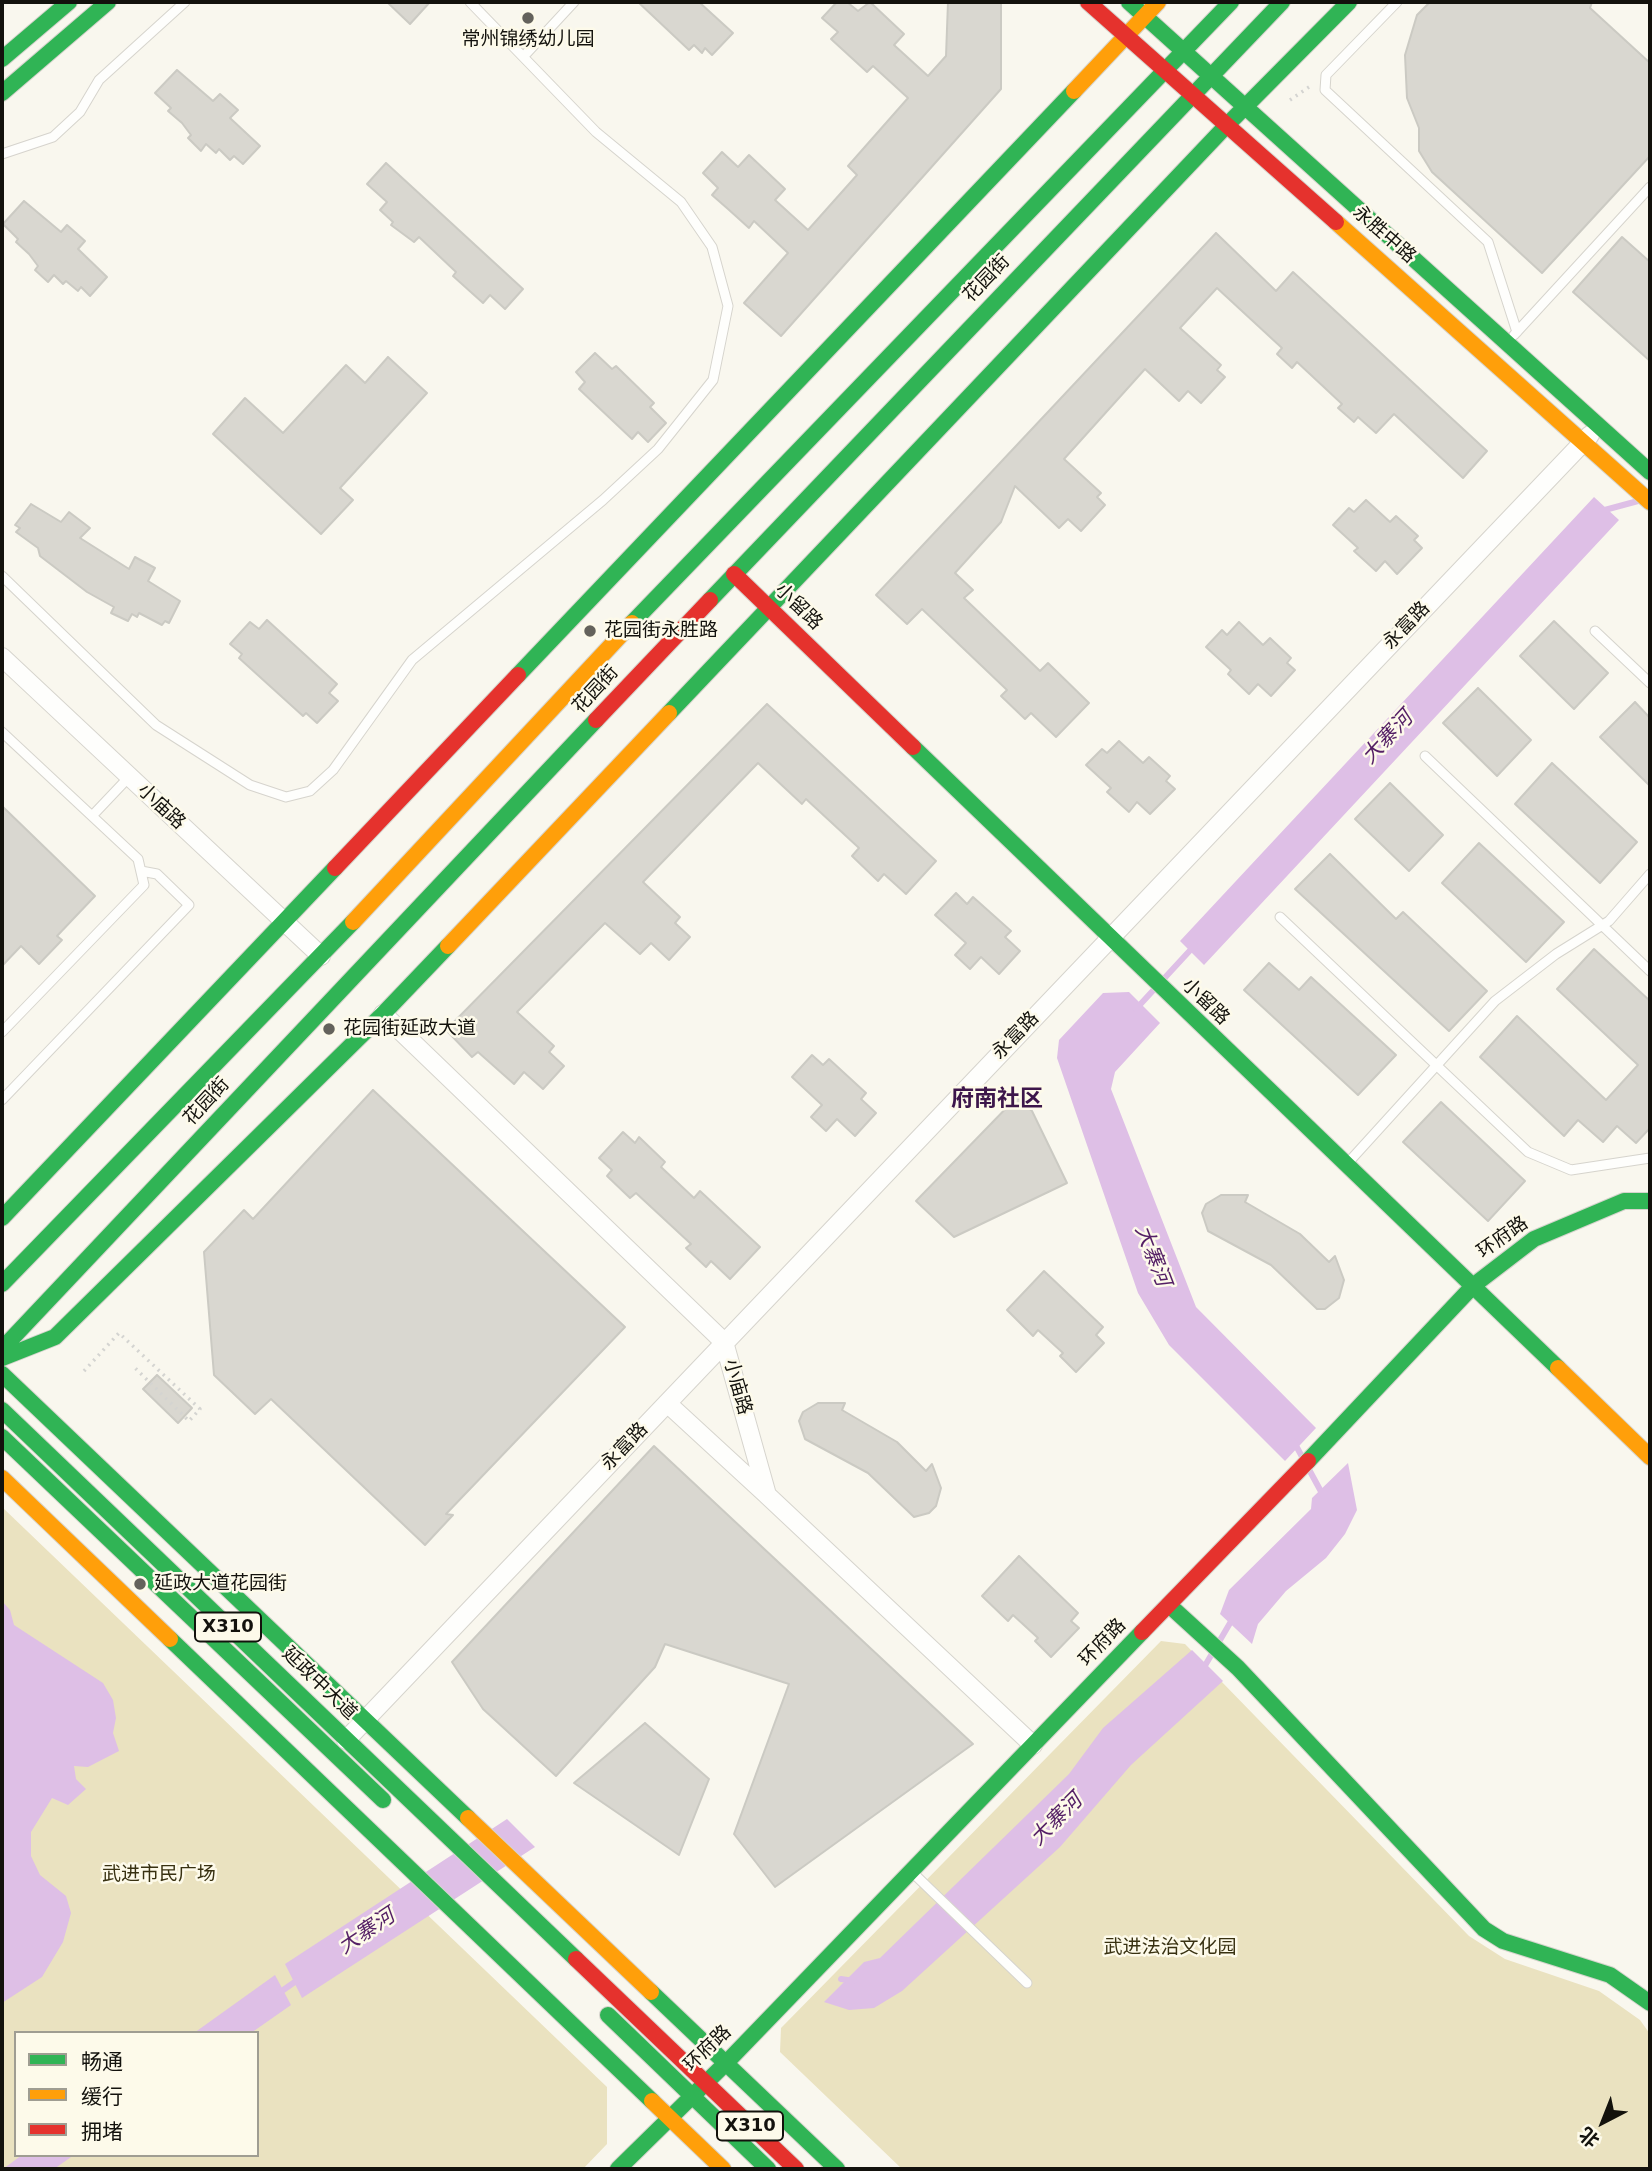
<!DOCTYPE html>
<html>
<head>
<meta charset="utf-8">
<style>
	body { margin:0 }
	#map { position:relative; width:1652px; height:2171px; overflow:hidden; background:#f9f7ee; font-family:"DejaVu Sans","Noto Sans SC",sans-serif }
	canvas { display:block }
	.frame { position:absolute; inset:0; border:4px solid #13120d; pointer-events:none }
	.legend { position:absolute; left:14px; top:2031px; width:245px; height:126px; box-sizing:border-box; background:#fdfaea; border:2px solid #9f9d92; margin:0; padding:9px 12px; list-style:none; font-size:21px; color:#13120d }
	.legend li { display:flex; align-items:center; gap:14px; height:35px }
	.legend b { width:35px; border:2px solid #9f9d92 }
	.north { position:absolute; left:1568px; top:2087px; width:70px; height:70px; -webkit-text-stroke:5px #fdfaea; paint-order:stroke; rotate:222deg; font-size:19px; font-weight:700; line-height:28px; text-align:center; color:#13120d }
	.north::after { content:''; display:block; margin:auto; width:24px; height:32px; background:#13120d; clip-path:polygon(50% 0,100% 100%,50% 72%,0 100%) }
</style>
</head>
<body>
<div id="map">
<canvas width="1652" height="2171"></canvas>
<div class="frame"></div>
<ul class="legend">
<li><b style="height:9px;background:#30b455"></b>畅通</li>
<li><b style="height:9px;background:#ff9f0a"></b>缓行</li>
<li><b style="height:9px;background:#e5322d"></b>拥堵</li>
</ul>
<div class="north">北</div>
</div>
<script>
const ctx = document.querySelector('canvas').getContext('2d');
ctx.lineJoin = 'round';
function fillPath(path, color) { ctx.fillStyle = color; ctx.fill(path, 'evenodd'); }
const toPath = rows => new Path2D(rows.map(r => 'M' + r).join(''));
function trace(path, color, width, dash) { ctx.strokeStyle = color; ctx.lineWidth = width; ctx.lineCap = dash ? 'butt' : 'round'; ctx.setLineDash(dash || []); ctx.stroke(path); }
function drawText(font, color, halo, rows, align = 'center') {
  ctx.font = font + ' "DejaVu Sans","Noto Sans SC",sans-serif'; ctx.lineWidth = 5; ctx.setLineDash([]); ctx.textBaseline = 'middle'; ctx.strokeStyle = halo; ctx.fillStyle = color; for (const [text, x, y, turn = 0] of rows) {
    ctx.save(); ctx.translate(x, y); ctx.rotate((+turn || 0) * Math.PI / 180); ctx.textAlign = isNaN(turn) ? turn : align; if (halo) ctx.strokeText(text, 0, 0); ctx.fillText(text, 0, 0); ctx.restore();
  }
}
const green = toPath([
	[2,1507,607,2087,607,2144,583,2169,2,2169],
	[16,2033,257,2033,257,2155,16,2155],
	[1161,1641,1185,1644,1469,1936,1505,1959,1599,1991,1640,2020,1650,2034,1650,2169,902,2169,780,2052,781,2028]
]);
const water = toPath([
	[1594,497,1619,520,1204,965,1180,941],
	[1129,992,1160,1023,1115,1072,1111,1089,1196,1307,1316,1428,1285,1461,1169,1345,1138,1293,1057,1058,1059,1040,1103,993],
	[1348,1463,1357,1510,1345,1534,1326,1558,1286,1591,1258,1624,1252,1644,1220,1614,1229,1590,1311,1509,1312,1498],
	[2,1601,10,1610,14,1625,103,1683,113,1700,116,1718,113,1733,119,1751,88,1767,74,1766,76,1779,86,1789,68,1805,52,1798,31,1832,31,1856,40,1875,66,1896,71,1913,63,1942,42,1977,2,2003],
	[1192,1650,1223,1681,1131,1765,1060,1847,902,1991,874,2008,849,2010,824,2002,864,1962,880,1958,1069,1774,1103,1728],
	[507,1819,535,1847,302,1998,285,1964],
	[275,1975,291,2005,251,2033,194,2033],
	[22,2155,74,2155,54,2169,3,2169]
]);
const stream = toPath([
	[1601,511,1638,501],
	[1136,1009,1195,945],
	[1294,1442,1324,1497],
	[1203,1669,1233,1618],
	[841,1979,854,1981],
	[279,1993,299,1979]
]);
const building = toPath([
	[387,2,430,2,410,24,387,2],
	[638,2,699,2,733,33,712,55,705,48,702,53,694,45,689,50,638,2],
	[837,2,847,2,858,11,870,2,904,34,894,45,928,76,946,56,948,2,1001,2,1001,89,781,336,744,303,788,253,754,221,749,228,728,209,712,195,718,188,703,173,722,152,738,167,749,155,785,189,775,200,808,230,857,175,848,166,908,98,873,66,867,72,831,39,838,32,822,18,837,2],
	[1430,2,1592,2,1590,8,1650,63,1650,156,1542,273,1432,172,1419,151,1419,128,1407,98,1405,55,1417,15,1430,2],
	[177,70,213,101,220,94,238,110,230,118,260,146,243,164,234,156,230,160,219,149,216,153,206,144,201,151,188,138,191,135,182,123,168,111,171,108,155,93,177,70],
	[386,163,523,289,505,309,490,295,483,303,453,276,456,272,419,237,414,242,391,225,393,222,380,210,387,202,367,184,386,163],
	[24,201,61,232,67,225,85,241,78,249,107,277,90,296,81,287,78,291,66,281,63,284,54,275,48,282,35,270,38,266,29,254,16,242,18,239,3,224,24,201],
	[1216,233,1276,291,1293,272,1487,451,1463,478,1394,414,1376,433,1358,417,1354,422,1338,408,1342,404,1297,362,1292,368,1277,354,1282,348,1217,288,1180,328,1221,365,1217,370,1225,377,1201,403,1188,391,1179,401,1145,369,1064,459,1101,493,1097,497,1105,505,1081,531,1068,519,1059,528,1015,486,1001,522,955,573,973,590,964,598,1040,671,1048,663,1089,703,1056,737,1031,713,1025,719,1001,696,1007,690,922,609,907,624,876,595,1216,233],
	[1622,237,1650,262,1650,361,1573,292,1622,237],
	[595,353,612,369,616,366,654,403,650,407,666,423,648,442,638,432,632,439,579,389,585,382,576,372,595,353],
	[388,357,427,393,340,488,353,500,321,534,213,434,245,398,283,433,346,365,365,383,388,357],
	[1366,500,1390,522,1396,516,1418,536,1414,540,1422,548,1397,574,1385,561,1376,571,1354,551,1358,548,1333,525,1349,508,1354,512,1366,500],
	[31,504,61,522,69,512,90,528,80,538,129,569,135,557,155,568,148,581,180,601,169,623,165,621,162,625,139,613,137,617,132,614,128,621,111,613,114,607,87,592,40,556,38,548,16,532,20,528,15,525,31,504],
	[267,620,337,684,329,693,338,701,317,723,306,713,303,716,239,658,242,654,230,644,250,622,259,629,267,620],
	[1554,621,1608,673,1574,709,1520,656,1554,621],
	[1239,622,1263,645,1270,638,1291,658,1287,663,1295,670,1271,696,1258,684,1249,694,1228,674,1231,670,1206,647,1222,630,1227,635,1239,622],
	[1478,688,1531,740,1497,776,1443,723,1478,688],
	[1635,702,1650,718,1650,786,1600,737,1635,702],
	[767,704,936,861,906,894,884,874,878,881,852,856,859,848,806,799,802,804,758,763,643,882,680,917,675,923,690,937,669,960,651,943,640,954,605,923,517,1012,554,1046,549,1052,564,1066,543,1089,524,1072,514,1084,478,1052,472,1057,446,1030,767,704],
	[1119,741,1143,763,1149,757,1170,776,1166,781,1175,789,1150,814,1137,802,1129,812,1107,792,1111,788,1086,765,1102,749,1107,753,1119,741],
	[1552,763,1637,842,1600,883,1515,804,1552,763],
	[1390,783,1443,835,1409,871,1355,819,1390,783],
	[2,806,95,896,57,936,62,940,39,964,21,946,2,966,2,806],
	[1479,843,1564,922,1526,962,1442,883,1479,843],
	[1330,854,1396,919,1403,912,1487,991,1449,1031,1295,889,1330,854],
	[956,893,967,904,973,897,1011,931,1005,937,1020,951,999,974,981,957,970,969,955,955,966,943,935,915,956,893],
	[1594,949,1650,1001,1650,1128,1636,1143,1617,1126,1603,1142,1578,1120,1564,1136,1480,1057,1517,1016,1606,1100,1638,1065,1557,989,1594,949],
	[1269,963,1299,990,1311,977,1396,1055,1358,1095,1244,990,1269,963],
	[812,1055,823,1065,829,1059,866,1093,861,1099,876,1113,855,1136,837,1119,826,1131,811,1117,822,1105,792,1077,812,1055],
	[373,1090,625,1327,446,1514,453,1515,425,1545,271,1399,255,1414,214,1375,204,1252,244,1210,253,1219,373,1090],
	[1017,1097,1032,1111,1067,1183,954,1237,916,1201,1017,1097],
	[1441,1102,1525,1181,1488,1221,1403,1142,1441,1102],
	[623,1132,635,1143,639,1137,665,1162,661,1167,694,1198,700,1191,760,1247,730,1279,711,1261,706,1267,686,1248,691,1244,636,1193,630,1198,607,1176,612,1170,599,1158,623,1132],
	[1221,1195,1248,1195,1245,1202,1300,1234,1329,1262,1335,1256,1344,1280,1339,1298,1325,1309,1317,1309,1271,1265,1208,1231,1202,1213,1206,1204,1221,1195],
	[1044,1271,1103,1327,1096,1335,1104,1343,1076,1372,1060,1356,1063,1353,1038,1330,1033,1336,1007,1310,1044,1271],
	[157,1375,192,1408,178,1423,143,1389,157,1375],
	[818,1403,845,1403,842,1410,897,1442,926,1471,932,1464,941,1488,936,1506,929,1513,914,1517,868,1473,805,1439,799,1421,803,1412,818,1403],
	[654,1446,973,1744,775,1887,734,1834,789,1684,665,1644,655,1667,556,1776,483,1709,452,1662,654,1446],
	[1019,1556,1078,1613,1071,1621,1079,1628,1051,1657,1035,1641,1038,1638,1013,1615,1008,1621,982,1596,1019,1556],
	[645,1723,709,1779,679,1855,574,1783,645,1723]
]);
const path = toPath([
	[1290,100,1312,85],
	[84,1371,119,1333,200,1409,189,1421,132,1365]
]);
const lane = toPath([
	[1397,2,1326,75,1325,90,1488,242,1517,332],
	[524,56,574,2],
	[2,154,53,137,80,112,99,80,185,2],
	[1514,335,1650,187],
	[2,576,156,725,250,785,286,797,310,791,333,770,412,660,603,500,658,449,713,380,728,306,712,247,681,202,596,132,470,2],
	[1595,631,1650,683],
	[2,732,138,859,144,885,2,1032],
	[1425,756,1650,971],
	[92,816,129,777],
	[1280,917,1528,1152,1571,1170,1650,1158],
	[2,1100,189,905,157,874,141,871],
	[1346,1165,1495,1001,1556,954,1609,921,1650,874],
	[912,1872,1027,1983]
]);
const street = toPath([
	[2,657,321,956],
	[383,1014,724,1342,767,1495,1033,1745],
	[667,1403,767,1495],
	[346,1740,1590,435]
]);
const fast = toPath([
	[1129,2,1650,472],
	[2,59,69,2],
	[2,93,108,2],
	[710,600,1282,2],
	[632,623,1231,2],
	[518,675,1074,91],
	[669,713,1227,125,1349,2],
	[913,747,1558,1368],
	[2,1218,335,868],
	[2,1284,353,922],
	[2,1349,596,720],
	[2,1358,55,1337,383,1014,448,946],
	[2,1374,468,1818],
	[2,1410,576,1959],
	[2,1437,383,1800],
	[1308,1461,1474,1285,1534,1239,1624,1201,1650,1201],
	[1169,1605,1238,1668,1484,1929,1503,1941,1610,1975,1650,2003],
	[170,1639,652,2101],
	[651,1992,837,2169],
	[608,2015,768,2169],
	[618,2169,726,2063,1142,1632]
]);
const slow = toPath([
	[1074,91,1158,2],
	[1336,222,1650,502],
	[353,922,632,623],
	[448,946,669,713],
	[1558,1368,1650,1457],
	[2,1478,170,1639],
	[468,1818,651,1992],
	[652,2101,723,2169]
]);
const jam = toPath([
	[1088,2,1336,222],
	[734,574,913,747],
	[596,720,710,600],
	[335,868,518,675],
	[1142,1632,1308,1461],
	[576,1959,796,2169]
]);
const markers = [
	[528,18,7,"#64625c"],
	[590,631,7,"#64625c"],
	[329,1029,7,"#64625c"],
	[140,1584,7,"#64625c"]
];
const shields = [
	[228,1627,66],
	[750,2126,66]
];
const shieldNames = [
	["X310",228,1627],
	["X310",750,2126]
];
const poiNames = [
	["常州锦绣幼儿园",528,40,"center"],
	["花园街永胜路",604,631],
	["花园街延政大道",343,1029],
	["延政大道花园街",154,1584]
];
const streetNames = [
	["永胜中路",1384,235,41],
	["花园街",987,279,-46],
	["小留路",798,607,44],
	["永富路",1407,626,-46],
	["花园街",596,690,-47],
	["小庙路",161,807,43],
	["小留路",1205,1002,44],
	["永富路",1016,1036,-46],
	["花园街",207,1102,-47],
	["环府路",1503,1238,-35],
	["小庙路",737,1387,74],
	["永富路",625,1447,-46],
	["环府路",1103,1643,-46],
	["延政中大道",319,1684,44],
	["环府路",708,2049,-44]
];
const parkNames = [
	["武进市民广场",159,1875],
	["武进法治文化园",1170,1948]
];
const waterNames = [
	["大寨河",1388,738,-47],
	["大寨河",1152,1256,69],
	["大寨河",1057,1820,-45],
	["大寨河",367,1932,-34]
];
const quarterNames = [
	["府南社区",997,1100]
];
fillPath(green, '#eae2c0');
fillPath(water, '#debfe6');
trace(stream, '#debfe6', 6);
fillPath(building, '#d9d7d0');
trace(building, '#cbcac3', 2);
trace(lane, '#d6d4cd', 11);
trace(street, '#d6d4cd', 20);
trace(fast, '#d6d4cd', 18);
trace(slow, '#d6d4cd', 18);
trace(jam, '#d6d4cd', 18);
trace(path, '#d4d4d1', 3.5, [2, 5]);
trace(lane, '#fefefc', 9);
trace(street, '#fefefc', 18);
trace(fast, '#30b455', 16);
trace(slow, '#ff9f0a', 16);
trace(jam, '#e5322d', 16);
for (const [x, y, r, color] of markers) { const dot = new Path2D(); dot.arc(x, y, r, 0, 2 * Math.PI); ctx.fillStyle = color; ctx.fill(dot); trace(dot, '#fdfaea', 2.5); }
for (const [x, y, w] of shields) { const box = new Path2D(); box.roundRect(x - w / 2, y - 14.5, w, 29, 5); ctx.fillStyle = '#fdfaea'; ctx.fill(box); trace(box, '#13120d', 2); }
drawText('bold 18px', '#13120d', null, shieldNames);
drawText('19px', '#13120d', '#fdfaea', poiNames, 'left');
drawText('19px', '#13120d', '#fdfaea', streetNames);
drawText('19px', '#383111', '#fdfaea', parkNames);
drawText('italic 21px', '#541f65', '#fdfaea', waterNames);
drawText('bold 23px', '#3d164b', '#fdfaea', quarterNames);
</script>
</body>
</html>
